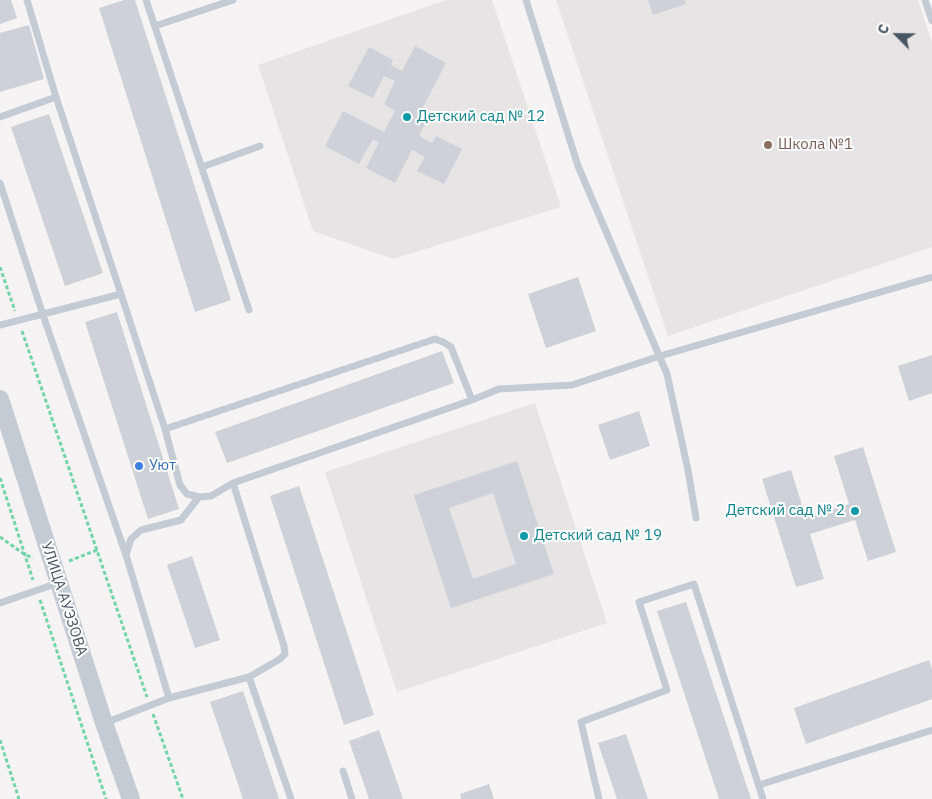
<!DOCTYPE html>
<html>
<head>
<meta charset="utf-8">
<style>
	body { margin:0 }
	#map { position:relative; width:932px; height:799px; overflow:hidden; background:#f5f3f3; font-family:"IBM Plex Sans",sans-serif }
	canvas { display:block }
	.north { position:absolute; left:872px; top:10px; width:50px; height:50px; -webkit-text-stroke:4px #fff; paint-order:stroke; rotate:293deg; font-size:14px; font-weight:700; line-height:20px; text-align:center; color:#485562 }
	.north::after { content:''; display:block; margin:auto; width:18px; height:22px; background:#485562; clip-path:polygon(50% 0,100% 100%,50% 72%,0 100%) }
</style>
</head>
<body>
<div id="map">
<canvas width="932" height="799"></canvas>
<div class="north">С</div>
</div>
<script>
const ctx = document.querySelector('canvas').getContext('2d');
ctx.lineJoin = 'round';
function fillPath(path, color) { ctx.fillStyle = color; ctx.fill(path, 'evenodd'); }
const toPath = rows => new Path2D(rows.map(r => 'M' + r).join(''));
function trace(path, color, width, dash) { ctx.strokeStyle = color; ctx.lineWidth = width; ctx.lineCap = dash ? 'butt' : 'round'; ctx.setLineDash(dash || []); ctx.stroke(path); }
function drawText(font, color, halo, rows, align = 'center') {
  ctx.font = font + ' "IBM Plex Sans",sans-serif'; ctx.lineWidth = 4; ctx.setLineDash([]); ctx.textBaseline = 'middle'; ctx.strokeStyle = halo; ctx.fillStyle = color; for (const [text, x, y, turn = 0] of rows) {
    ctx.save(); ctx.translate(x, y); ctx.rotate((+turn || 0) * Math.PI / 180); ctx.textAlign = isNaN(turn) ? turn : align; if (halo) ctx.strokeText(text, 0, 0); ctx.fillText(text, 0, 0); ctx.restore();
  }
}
const education = toPath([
	[446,0,492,0,561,207,393,259,313,231,258,65],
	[556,0,918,0,932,43,932,247,668,336],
	[535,403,607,623,397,692,325,472]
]);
const building = toPath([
	[0,0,11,0,17,18,0,24],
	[124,0,135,0,231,300,195,312,99,8],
	[648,0,684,0,686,4,653,15],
	[29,25,44,79,0,92,0,33],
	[415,46,446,63,419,115,427,120,419,136,432,143,436,136,462,149,444,184,417,171,425,157,412,150,395,183,366,168,379,142,373,139,359,164,325,146,343,111,384,132,395,111,384,104,395,81,384,76,373,98,348,86,369,47,393,60,391,65,402,71],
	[49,114,103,273,65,286,11,127],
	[578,277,596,331,546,348,528,294],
	[117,312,179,509,148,519,85,322],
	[442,351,454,383,227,463,215,432],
	[932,355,932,393,909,401,898,366],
	[639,411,650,446,610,460,598,425],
	[863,447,896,552,868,561,855,520,810,534,824,579,796,587,762,479,791,470,806,518,849,504,834,456],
	[517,461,554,574,451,608,414,495],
	[493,493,516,564,473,579,449,508],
	[299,486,374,715,344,725,270,496],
	[192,556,220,640,195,648,167,565],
	[686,602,751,799,719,799,657,611],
	[929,660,932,669,932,699,806,744,794,708],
	[243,691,279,799,243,799,210,702],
	[379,730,403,799,369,799,349,741],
	[626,734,648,799,617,799,598,743],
	[489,784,494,799,461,799,460,794]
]);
const path = toPath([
	[0,267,15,311],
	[22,331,147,697],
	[0,478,33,580],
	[0,537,24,554,33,558],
	[69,561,97,550],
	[40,600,106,799],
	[153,714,183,799],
	[0,740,19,799]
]);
const service = toPath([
	[27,0,56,97,121,294],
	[146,0,249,310],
	[526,0,578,166,667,374,688,470,696,518],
	[925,0,932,21],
	[155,26,233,0],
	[0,117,56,97],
	[202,167,260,146],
	[0,183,43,315,126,555],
	[0,325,121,294,165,429,180,485,187,494,199,497,211,496,233,483,472,400,499,389,572,385,660,356,932,277],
	[165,429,435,339,443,342,451,347,472,400],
	[0,603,58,583],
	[249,677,291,799],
	[169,698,126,555,131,539,141,530,181,520,199,497],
	[105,723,169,698,249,677,280,659,285,654,284,646,233,483],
	[343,771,352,799],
	[759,785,932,730],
	[599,799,581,722,667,690,639,602,694,584,763,799]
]);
const tertiary = toPath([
	[0,399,104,723,131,799]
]);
const markers = [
	[407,117,5,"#0f9aa8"],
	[768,145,5,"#8d6e63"],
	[139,466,5,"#3f7fe0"],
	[855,511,5,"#0f9aa8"],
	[524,536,5,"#0f9aa8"]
];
const cultureNames = [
	["Детский сад № 12",417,117],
	["Детский сад № 2",845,511,"right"],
	["Детский сад № 19",534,536]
];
const educationNames = [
	["Школа №1",778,145]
];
const shopNames = [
	["Уют",149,466]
];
const streetNames = [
	["УЛИЦА АУЭЗОВА",64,599,72]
];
fillPath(education, '#e6e4e4');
fillPath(building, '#ced1d8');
trace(path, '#74d5a8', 3, [4, 2.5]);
trace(service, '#c3ccd5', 7);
trace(tertiary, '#c3ccd5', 18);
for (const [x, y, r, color] of markers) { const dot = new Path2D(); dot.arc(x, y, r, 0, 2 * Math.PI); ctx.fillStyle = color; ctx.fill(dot); trace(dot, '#fff', 2); }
drawText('15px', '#0d838f', '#fff', cultureNames, 'left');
drawText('15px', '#785e54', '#fff', educationNames, 'left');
drawText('15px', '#366cbe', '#fff', shopNames, 'left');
drawText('15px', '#485562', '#fff', streetNames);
</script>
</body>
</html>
